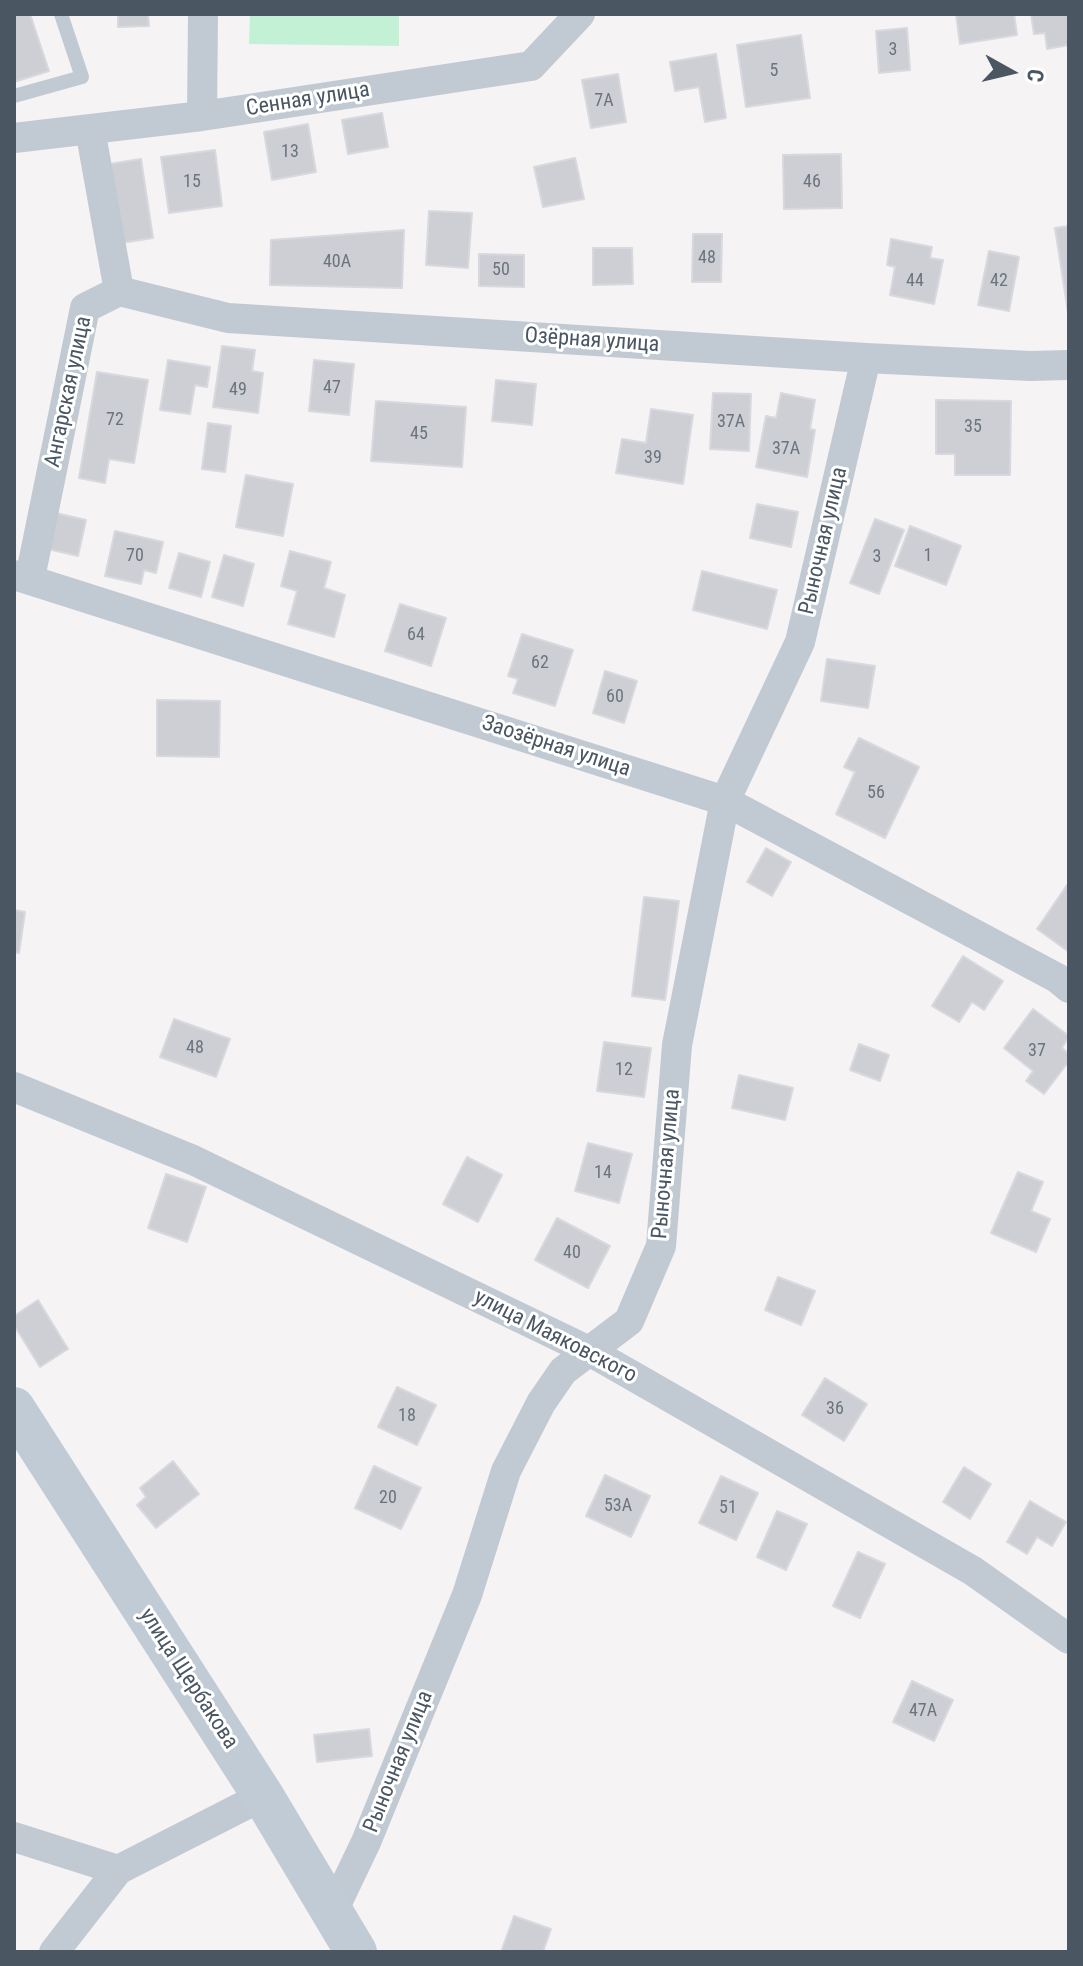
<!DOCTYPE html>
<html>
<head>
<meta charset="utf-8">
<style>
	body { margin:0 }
	#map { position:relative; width:1083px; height:1966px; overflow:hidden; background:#f5f3f3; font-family:"Roboto Condensed",sans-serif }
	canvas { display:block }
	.frame { position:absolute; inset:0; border:16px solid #4a5661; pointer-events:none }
	.north { position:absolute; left:971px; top:32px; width:80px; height:80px; -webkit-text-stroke:6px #fff; paint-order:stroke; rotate:98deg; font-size:22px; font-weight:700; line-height:32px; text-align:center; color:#4a5661 }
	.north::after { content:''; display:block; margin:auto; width:28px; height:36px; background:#4a5661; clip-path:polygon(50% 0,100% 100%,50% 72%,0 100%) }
</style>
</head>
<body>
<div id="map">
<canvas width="1083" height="1966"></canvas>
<div class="frame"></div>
<div class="north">С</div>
</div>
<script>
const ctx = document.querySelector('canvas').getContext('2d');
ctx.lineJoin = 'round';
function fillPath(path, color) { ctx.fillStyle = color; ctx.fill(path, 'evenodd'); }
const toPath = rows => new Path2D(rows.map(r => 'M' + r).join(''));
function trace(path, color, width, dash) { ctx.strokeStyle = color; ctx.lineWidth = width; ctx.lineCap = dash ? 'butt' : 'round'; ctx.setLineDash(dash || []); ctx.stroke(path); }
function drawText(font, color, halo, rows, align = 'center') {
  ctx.font = font + ' "Roboto Condensed",sans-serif'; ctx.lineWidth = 6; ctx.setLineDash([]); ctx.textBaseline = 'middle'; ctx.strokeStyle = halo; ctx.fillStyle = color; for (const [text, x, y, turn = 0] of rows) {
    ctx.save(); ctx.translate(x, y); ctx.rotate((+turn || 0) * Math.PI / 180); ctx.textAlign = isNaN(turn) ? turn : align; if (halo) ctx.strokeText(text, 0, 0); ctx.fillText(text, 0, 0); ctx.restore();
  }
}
const green = toPath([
	[250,14,399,14,399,46,249,44]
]);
const building = toPath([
	[14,14,30,14,49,71,14,82,14,14],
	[118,14,148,14,149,26,118,27,118,14],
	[956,14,1014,14,1017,35,960,44,956,14],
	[1031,14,1069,14,1069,45,1047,49,1045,33,1034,34,1031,14],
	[907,28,910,70,879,73,876,31,907,28],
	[801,35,810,98,746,107,737,45,801,35],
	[716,54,726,118,705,122,699,87,675,91,670,62,716,54],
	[618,74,626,122,591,128,582,80,618,74],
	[382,113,388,147,348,154,342,120,382,113],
	[308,124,316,172,272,180,264,132,308,124],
	[215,150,222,206,169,213,161,157,215,150],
	[841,154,842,208,784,209,783,155,841,154],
	[575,158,584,199,543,207,534,167,575,158],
	[141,159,153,238,121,243,109,164,141,159],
	[429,211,472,213,468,268,426,265,429,211],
	[1069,226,1069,319,1055,228,1069,226],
	[404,230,402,288,270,285,271,240,404,230],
	[693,234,722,234,721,282,692,282,693,234],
	[891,239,932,247,930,258,943,260,934,304,890,295,895,267,887,265,891,239],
	[593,248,632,248,633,284,593,285,593,248],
	[989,251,1019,257,1009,311,978,305,989,251],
	[479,254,524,255,524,287,479,286,479,254],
	[222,346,255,350,252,371,263,373,258,413,213,407,222,346],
	[168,360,210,367,207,387,195,385,190,414,160,410,168,360],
	[314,360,354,364,349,415,309,411,314,360],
	[97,372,148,380,134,463,109,459,105,483,79,478,97,372],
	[496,380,536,384,532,425,492,421,496,380],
	[713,393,751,394,749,451,710,449,713,393],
	[781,393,815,400,810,429,815,430,807,477,756,467,766,416,776,418,781,393],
	[936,400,1011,401,1010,475,955,475,955,454,936,454,936,400],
	[376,401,466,407,462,467,371,461,376,401],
	[651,409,693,415,683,484,616,473,622,439,646,443,651,409],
	[208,423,231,426,225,472,202,469,208,423],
	[246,475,293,484,283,536,236,527,246,475],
	[757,504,798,512,791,547,750,538,757,504],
	[56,513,86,520,78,556,48,549,56,513],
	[875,519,904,530,879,594,850,583,875,519],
	[910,526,961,546,946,585,895,566,910,526],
	[115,531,163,542,156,573,144,570,141,584,105,576,115,531],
	[290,551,331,562,324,588,345,595,334,637,288,624,297,591,281,586,290,551],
	[179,553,210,562,201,597,169,588,179,553],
	[224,555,254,564,243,606,212,597,224,555],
	[702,571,777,590,767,629,693,610,702,571],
	[400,604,446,618,431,666,385,651,400,604],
	[522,634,573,650,555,706,513,693,518,679,508,676,522,634],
	[827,659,875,666,868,708,821,701,827,659],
	[605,671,637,681,624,723,593,713,605,671],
	[157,700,220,701,219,757,157,756,157,700],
	[859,738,919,767,885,838,836,814,855,772,844,767,859,738],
	[766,848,791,862,772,896,747,882,766,848],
	[1069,882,1069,952,1037,929,1069,882],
	[644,897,679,901,665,1000,632,996,644,897],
	[14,910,25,912,19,953,14,952,14,910],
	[963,956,1003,981,984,1010,972,1002,959,1022,932,1006,963,956],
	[1033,1009,1069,1036,1062,1048,1069,1054,1069,1061,1044,1094,1026,1081,1033,1071,1004,1048,1033,1009],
	[174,1019,230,1039,216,1077,160,1057,174,1019],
	[604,1042,651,1048,644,1097,597,1091,604,1042],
	[859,1044,889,1055,880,1081,850,1070,859,1044],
	[739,1075,793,1088,785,1120,732,1108,739,1075],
	[588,1143,632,1154,619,1203,575,1191,588,1143],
	[467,1157,502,1175,478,1222,443,1204,467,1157],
	[1018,1172,1043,1182,1031,1211,1050,1219,1036,1252,991,1233,1018,1172],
	[166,1174,206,1187,187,1242,148,1228,166,1174],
	[557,1218,610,1246,588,1288,535,1260,557,1218],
	[778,1277,815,1291,801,1325,765,1310,778,1277],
	[38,1300,68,1349,40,1367,14,1325,14,1316,38,1300],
	[825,1378,867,1404,844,1441,802,1415,825,1378],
	[397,1387,436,1405,417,1445,378,1427,397,1387],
	[173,1461,199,1494,156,1528,137,1505,146,1497,140,1488,173,1461],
	[374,1466,421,1488,401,1529,355,1508,374,1466],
	[964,1467,991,1484,970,1519,943,1502,964,1467],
	[605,1475,650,1496,631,1537,586,1516,605,1475],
	[721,1476,758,1493,736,1540,699,1523,721,1476],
	[1030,1501,1066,1522,1052,1546,1037,1537,1027,1554,1007,1542,1030,1501],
	[777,1511,807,1524,786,1570,757,1557,777,1511],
	[858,1552,885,1564,860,1618,833,1606,858,1552],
	[912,1681,953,1700,934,1741,893,1722,912,1681],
	[369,1729,372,1756,317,1762,314,1735,369,1729],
	[514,1916,551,1929,543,1952,501,1952,514,1916]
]);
const lane = toPath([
	[14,96,82,77,61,14]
]);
const street = toPath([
	[202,116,203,14],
	[14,138,202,116,531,66,580,14],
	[119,291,228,318,866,358,1030,366,1069,365],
	[14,575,725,801,1057,978,1069,988],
	[30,578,85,308,119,291,90,129],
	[14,1087,193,1160,591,1352,973,1571,1069,1639],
	[14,1837,118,1870,263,1796],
	[333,1911,366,1842,467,1595,506,1471,541,1403,563,1371,629,1321,661,1246,677,1045,725,801,800,642,866,358],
	[54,1952,118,1870]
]);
const secondary = toPath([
	[14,1408,263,1796,356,1952]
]);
const numberNames = [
	["3",893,50],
	["5",774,71],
	["7А",604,101],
	["13",290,152],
	["15",192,182],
	["46",812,182],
	["48",707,258],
	["40А",337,262],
	["50",501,270],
	["44",915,281],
	["42",999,281],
	["47",332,388],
	["49",238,390],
	["72",115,420],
	["37А",731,422],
	["35",973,427],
	["45",419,434],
	["37А",786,449],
	["39",653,458],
	["70",135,556],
	["1",928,556],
	["3",877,557],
	["64",416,635],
	["62",540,663],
	["60",615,697],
	["56",876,793],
	["48",195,1048],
	["37",1037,1051],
	["12",624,1070],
	["14",603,1173],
	["40",572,1253],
	["36",835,1409],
	["18",407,1416],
	["20",388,1498],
	["53А",618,1506],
	["51",728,1508],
	["47А",923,1711]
];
const streetNames = [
	["Сенная улица",308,100,-9],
	["Озёрная улица",592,341,4],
	["Ангарская улица",69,392,-78],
	["Рыночная улица",824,541,-77],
	["Заозёрная улица",556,747,18],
	["Рыночная улица",667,1164,-85],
	["улица Маяковского",555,1337,27],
	["улица Щербакова",188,1679,57],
	["Рыночная улица",399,1762,-68]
];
fillPath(green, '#c3f1d5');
fillPath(building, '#cdcfd5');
trace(building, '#d7d9de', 2);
trace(lane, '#c1cad2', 14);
trace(street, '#c1cad2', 30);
trace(secondary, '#c1cbd6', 42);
drawText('18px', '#6b747e', null, numberNames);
drawText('22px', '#4a5661', '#fff', streetNames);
</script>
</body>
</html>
